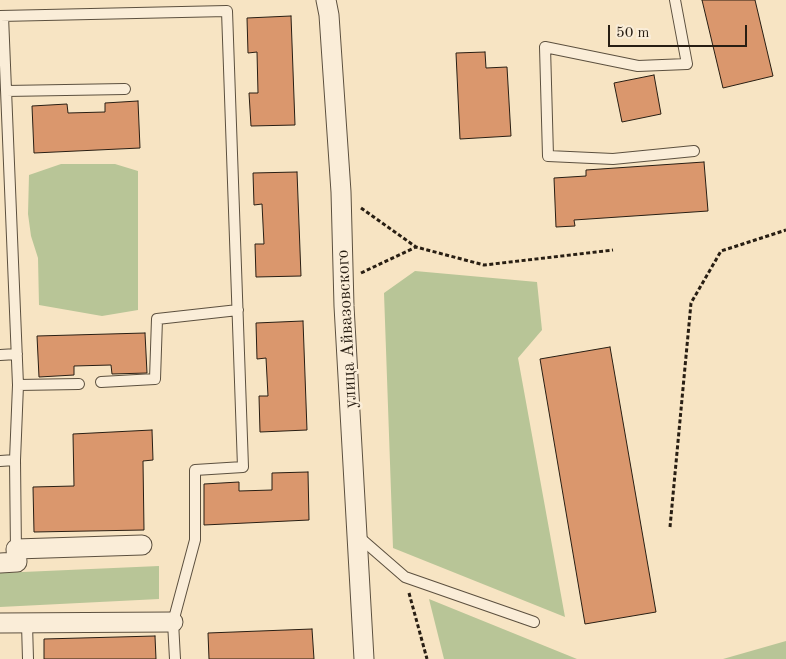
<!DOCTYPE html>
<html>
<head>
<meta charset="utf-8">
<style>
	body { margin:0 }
	#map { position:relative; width:786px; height:659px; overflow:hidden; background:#f7e4c3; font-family:"Old Standard TT",serif }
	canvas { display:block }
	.scale { position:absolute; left:608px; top:25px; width:139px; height:22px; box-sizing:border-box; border:2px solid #281e13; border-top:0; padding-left:6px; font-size:15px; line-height:18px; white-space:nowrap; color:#281e13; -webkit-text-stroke:4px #faedd8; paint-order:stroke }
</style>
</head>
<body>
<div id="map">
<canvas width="786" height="659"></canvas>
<div class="scale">50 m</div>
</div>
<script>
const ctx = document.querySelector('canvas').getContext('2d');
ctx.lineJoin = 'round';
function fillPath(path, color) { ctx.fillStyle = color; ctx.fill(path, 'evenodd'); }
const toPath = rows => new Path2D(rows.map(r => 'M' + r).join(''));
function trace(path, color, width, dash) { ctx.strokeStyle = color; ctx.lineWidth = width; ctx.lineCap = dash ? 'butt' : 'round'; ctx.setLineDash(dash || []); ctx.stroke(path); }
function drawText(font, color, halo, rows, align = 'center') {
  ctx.font = font + ' "Old Standard TT",serif'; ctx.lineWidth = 5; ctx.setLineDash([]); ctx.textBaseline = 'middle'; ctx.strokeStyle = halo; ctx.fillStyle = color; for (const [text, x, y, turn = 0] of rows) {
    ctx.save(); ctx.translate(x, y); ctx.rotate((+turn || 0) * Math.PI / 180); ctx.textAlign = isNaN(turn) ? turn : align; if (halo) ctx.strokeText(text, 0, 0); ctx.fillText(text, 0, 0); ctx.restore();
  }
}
const green = toPath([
	[61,164,115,164,138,171,138,310,102,316,39,305,38,258,31,236,28,214,29,175],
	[415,271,537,282,542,330,518,358,565,617,393,548,384,293],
	[159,566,159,599,0,607,0,573],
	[429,599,577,659,444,659],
	[786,641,786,659,723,659]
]);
const building = toPath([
	[702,0,755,0,773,76,723,88,702,0],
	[291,16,295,125,251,126,249,93,258,93,257,52,248,53,247,18,291,16],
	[485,52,486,68,507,67,511,136,460,139,456,53,485,52],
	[654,75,661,114,622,122,614,83,654,75],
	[138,101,140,148,34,153,32,106,67,104,68,113,105,112,105,103,138,101],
	[704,162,708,211,574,220,575,226,556,227,554,178,586,176,586,170,704,162],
	[297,172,301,276,256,277,255,244,264,244,262,204,254,205,253,173,297,172],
	[303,321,307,430,260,432,259,396,268,396,266,358,257,359,256,323,303,321],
	[145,333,147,373,112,374,111,365,74,366,74,375,39,377,37,336,145,333],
	[610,347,656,612,585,624,540,359,610,347],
	[152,430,153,460,143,461,144,530,34,532,33,487,74,486,73,434,152,430],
	[308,472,309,520,204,525,204,484,239,482,239,491,272,490,272,473,308,472],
	[312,629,314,659,209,659,208,633,312,629],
	[155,636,156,659,44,659,44,639,155,636]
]);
const path = toPath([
	[361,208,416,247],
	[361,273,416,247,484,265,613,250],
	[670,527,691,303,721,251,786,230],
	[409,593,427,659]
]);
const service = toPath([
	[675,0,687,64,638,66,545,47,548,156,613,159,694,151],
	[0,16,227,11,243,467,195,470,195,540,173,622,175,659],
	[3,16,18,385,15,460,16,553],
	[6,91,125,89],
	[0,355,17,354],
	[101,382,155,379,157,319,238,310],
	[18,385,79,384],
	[0,461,15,460],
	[359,537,405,577,534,622],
	[27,624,28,659]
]);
const minor = toPath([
	[326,0,329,15,341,192,344,306,364,659],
	[0,563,17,562,16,549,142,545],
	[0,623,173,622]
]);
const streetNames = [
	["улица Айвазовского",347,329,-93]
];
fillPath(green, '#b8c597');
fillPath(building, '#da976d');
trace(building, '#281e13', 1);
trace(service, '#5c503f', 12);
trace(minor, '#5c503f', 21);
trace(path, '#281e13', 3, [4, 2.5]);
trace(service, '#faedd8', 10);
trace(minor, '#faedd8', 19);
drawText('18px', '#281e13', '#faedd8', streetNames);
</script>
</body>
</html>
